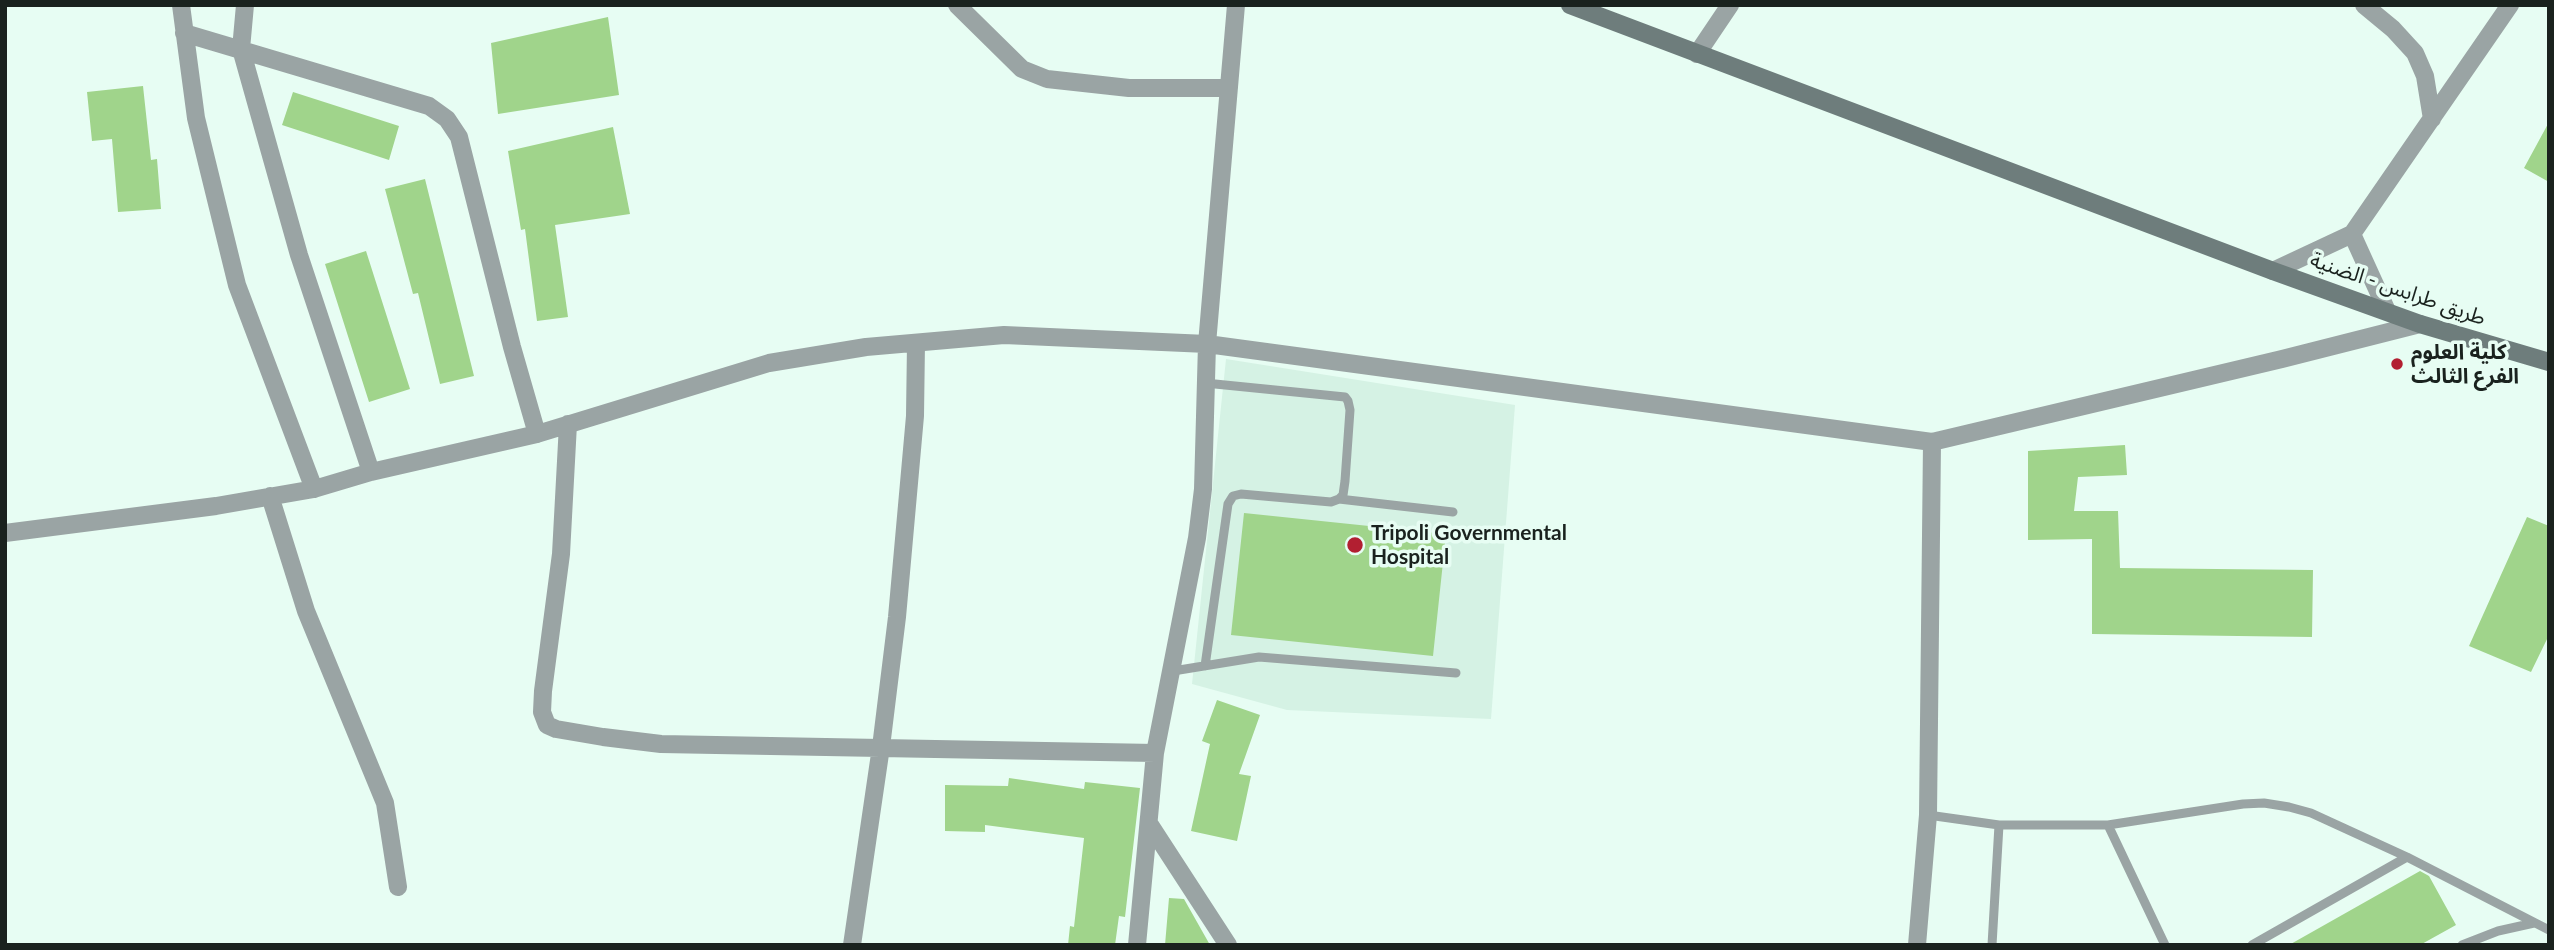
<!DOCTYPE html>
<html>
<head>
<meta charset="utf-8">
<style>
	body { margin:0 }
	#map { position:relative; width:2554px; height:950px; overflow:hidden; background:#e7fdf3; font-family:Lato,sans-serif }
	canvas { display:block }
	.frame { position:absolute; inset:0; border:7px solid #1a221e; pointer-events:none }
</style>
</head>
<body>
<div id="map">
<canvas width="2554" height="950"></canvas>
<div class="frame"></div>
</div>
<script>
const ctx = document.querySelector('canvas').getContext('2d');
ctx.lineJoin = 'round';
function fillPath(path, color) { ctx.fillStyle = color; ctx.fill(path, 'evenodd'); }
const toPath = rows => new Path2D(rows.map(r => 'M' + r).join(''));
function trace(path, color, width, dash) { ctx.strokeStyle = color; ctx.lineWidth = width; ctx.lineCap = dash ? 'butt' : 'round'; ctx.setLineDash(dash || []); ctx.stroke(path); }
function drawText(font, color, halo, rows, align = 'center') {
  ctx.font = font + ' Lato,"Noto Sans Arabic",sans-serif'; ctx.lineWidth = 7; ctx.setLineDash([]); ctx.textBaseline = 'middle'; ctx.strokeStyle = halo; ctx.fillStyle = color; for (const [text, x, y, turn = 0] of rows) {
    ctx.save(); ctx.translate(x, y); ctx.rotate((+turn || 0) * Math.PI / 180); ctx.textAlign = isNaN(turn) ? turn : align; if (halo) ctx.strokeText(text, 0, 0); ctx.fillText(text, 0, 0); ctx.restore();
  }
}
const built = toPath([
	[1226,359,1515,405,1491,719,1287,710,1192,684]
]);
const building = toPath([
	[608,17,619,95,498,114,491,43],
	[143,86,151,160,157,159,161,209,118,212,112,139,92,141,87,92],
	[293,92,399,126,389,160,282,125],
	[2549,122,2549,182,2524,168],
	[613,127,630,214,555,225,568,317,537,321,525,229,521,230,508,151],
	[425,179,474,376,440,384,418,293,413,294,385,189],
	[366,251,410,389,369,402,325,264],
	[2125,445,2127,475,2078,477,2074,511,2118,511,2120,568,2313,570,2312,637,2092,634,2092,539,2028,540,2028,451],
	[1244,513,1446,534,1433,656,1231,635],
	[2527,517,2549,526,2549,635,2531,672,2469,646],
	[1217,700,1260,715,1239,774,1251,776,1237,841,1191,831,1210,744,1202,741],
	[1009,778,1084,789,1085,782,1140,788,1125,917,1119,916,1115,945,1068,945,1070,926,1074,927,1084,838,985,825,985,832,945,831,945,785,1008,786],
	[2420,871,2429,876,2456,925,2420,945,2289,945],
	[1169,898,1184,899,1210,945,1165,945]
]);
const service = toPath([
	[1339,499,1453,512],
	[1205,666,1228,504,1233,496,1241,494,1331,502,1339,499,1343,495,1345,481,1350,410,1348,401,1345,397,1205,383],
	[1173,671,1259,657,1456,673],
	[1928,815,1999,825,2108,825,2243,804,2264,803,2289,807,2311,813,2407,857,2549,930],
	[2108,825,2165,945],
	[1992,945,1999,825],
	[2252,945,2407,857],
	[2462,945,2498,931,2534,923]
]);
const minor = toPath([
	[181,5,196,118,237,285,314,489],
	[245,5,241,49,299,255,371,472],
	[957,5,1022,69,1047,79,1129,88,1229,88],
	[2364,5,2393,29,2415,53,2425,76,2432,119],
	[184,33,429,106,447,119,459,137,512,347,537,434],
	[1697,54,1730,5],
	[2352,234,2387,311],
	[2273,271,2352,234,2510,5],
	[568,424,561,554,543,691,542,712,547,725,556,729,603,737,661,744,1155,753],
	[270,496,306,611,385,803,398,887],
	[5,533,216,506,314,489,371,472,537,434,769,363,866,347,1004,335,1207,344,1932,442,2282,359,2420,324],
	[1150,825,1228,945],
	[852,945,881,747,897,617,915,416,916,343],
	[1137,945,1155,753,1197,538,1203,489,1207,344,1236,5],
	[1917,945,1928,815,1932,442]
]);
const secondary = toPath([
	[1570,5,2273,271,2420,324,2549,362]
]);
const markers = [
	[2397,364,7,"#b21f31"],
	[1355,545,9,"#b21f31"]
];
const streetNames = [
	["طريق طرابس - الضنية",2398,289,19]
];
const poiNames = [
	["كلية العلوم",2411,352],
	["الفرع الثالث",2411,376],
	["Tripoli Governmental",1371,533],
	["Hospital",1371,557]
];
fillPath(built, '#d5f2e4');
fillPath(building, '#a0d48b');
trace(service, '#9aa4a4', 9);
trace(minor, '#9aa4a4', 18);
trace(secondary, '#6e7d7c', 18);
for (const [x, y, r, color] of markers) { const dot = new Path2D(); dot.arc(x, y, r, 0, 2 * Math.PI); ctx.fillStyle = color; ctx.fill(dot); trace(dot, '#e7fdf3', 2.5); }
drawText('21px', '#1a221e', '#e7fdf3', streetNames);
drawText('bold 21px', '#1a221e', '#e7fdf3', poiNames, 'left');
</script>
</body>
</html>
